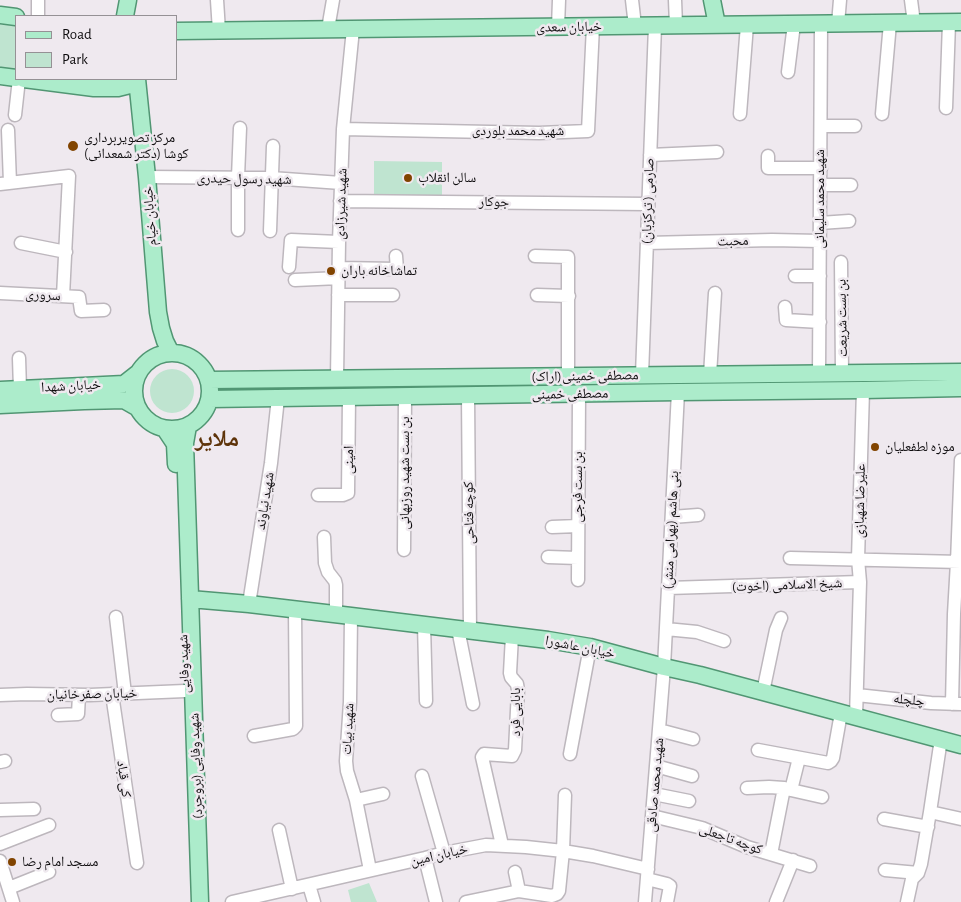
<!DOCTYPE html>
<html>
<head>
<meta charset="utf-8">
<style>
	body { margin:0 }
	#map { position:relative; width:961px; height:902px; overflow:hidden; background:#efe9ef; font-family:"Alegreya Sans",sans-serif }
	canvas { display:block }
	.legend { position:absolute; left:15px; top:15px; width:162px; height:65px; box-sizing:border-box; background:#efe9ef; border:1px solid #959195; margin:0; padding:6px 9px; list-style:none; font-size:15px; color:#0f0d0f }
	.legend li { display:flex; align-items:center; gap:10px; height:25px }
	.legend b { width:25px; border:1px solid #959195 }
</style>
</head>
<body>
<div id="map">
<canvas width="961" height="902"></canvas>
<ul class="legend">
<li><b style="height:6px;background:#aceccb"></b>Road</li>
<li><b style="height:14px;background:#bfe4d0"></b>Park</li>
</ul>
</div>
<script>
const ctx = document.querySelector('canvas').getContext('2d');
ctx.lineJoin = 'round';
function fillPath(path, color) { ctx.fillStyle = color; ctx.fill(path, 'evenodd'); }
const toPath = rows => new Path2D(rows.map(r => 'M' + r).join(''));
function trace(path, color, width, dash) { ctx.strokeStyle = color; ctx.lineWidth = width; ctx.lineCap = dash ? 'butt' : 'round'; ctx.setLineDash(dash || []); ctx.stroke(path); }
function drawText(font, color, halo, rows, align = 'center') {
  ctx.font = font + ' "Alegreya Sans","Noto Naskh Arabic",sans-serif'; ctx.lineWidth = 5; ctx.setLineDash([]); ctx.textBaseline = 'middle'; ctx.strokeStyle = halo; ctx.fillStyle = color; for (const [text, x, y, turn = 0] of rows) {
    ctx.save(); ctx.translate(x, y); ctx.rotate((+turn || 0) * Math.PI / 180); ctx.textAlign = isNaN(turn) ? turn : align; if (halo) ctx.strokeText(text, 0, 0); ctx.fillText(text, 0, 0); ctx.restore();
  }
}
const green = toPath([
	[0,24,16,26,16,72,0,70],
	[374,161,442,162,442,196,374,195],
	'150 391a22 22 0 1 1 44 0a22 22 0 1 1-44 0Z',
	[369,883,377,902,351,902,348,890]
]);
const minor = toPath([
	[38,0,38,16],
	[217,0,219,31],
	[632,0,635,26],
	[675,0,676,25],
	[911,0,914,23],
	[838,24,840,0],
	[558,27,559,0],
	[328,29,333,0],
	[788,72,794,24],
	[946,108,949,23],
	[740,114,747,25],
	[882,114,890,23],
	[15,115,19,79],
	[821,126,855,126],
	[343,129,539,133,588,131,593,26],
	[8,130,10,183],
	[650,155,717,152],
	[768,156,768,168,821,168],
	[147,177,271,178,341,183],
	[0,184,69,176,63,296],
	[820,185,851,185],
	[340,201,648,204],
	[820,223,849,221],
	[238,230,238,177,240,128],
	[270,231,273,146],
	[21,243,66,252],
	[647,243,772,240,820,241],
	[535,256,568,257,568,376],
	[841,262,842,373],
	[289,267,291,240,339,242],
	[339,268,397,269,396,256],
	[795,276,820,276],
	[295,280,339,278],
	[0,293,79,297,81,311,104,310],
	[338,295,393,295],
	[537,295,569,296],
	[785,307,786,320,820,322],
	[19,358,20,389],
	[819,374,821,24],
	[642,375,655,26],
	[710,375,715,293],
	[337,378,339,242,343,129,353,29],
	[468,395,470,631],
	[318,495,343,495,348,493,349,397],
	[672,517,698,515],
	[552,527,578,526],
	[324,537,325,563,328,572,335,581,336,585,336,614],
	[404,550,405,396],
	[548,557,578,558],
	[790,558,961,562],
	[578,580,579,394],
	[860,582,858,559,863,390],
	[668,588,860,582,856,717],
	[249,604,271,463,278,398],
	[351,616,350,702,346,761,347,771,356,800,370,870],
	[116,617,125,694],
	[424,625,426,701],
	[458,629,473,704],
	[666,629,697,632,724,641],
	[763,692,776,630,781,618],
	[112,694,137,863],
	[0,695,27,694,90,695,185,691],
	[857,695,931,703,961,704],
	[952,704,954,614,957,562,961,460],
	[58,715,78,714,79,695],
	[659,730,693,739],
	[254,736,293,729,296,726,295,610],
	[758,750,828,763,831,761,833,758,841,713],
	[570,754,590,647],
	[0,762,5,761],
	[656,766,692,776],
	[422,776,444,853],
	[747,788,769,787,784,788,791,790,799,758],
	[791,790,822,797],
	[654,794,689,801],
	[356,800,383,794],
	[0,810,34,809],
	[930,812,961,819],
	[652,816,702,828,747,847,810,866],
	[884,819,928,827],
	[279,830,292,889],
	[0,844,49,825],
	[502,845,482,757,484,754,512,756,515,750,518,690,517,684,511,677,510,673,512,636],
	[771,854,784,788],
	[425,858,436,902],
	[0,861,13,902],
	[885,870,918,873],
	[515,872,519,891],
	[647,879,667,884,670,886,667,902],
	[309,885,314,902],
	[9,888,49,872],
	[232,902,425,858,444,853,486,845,526,847,563,851,593,856,648,869],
	[466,902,519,891,552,896,557,894,559,891,563,851,565,795],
	[645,902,664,667,678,392],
	[776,902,793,860],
	[907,902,912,879,918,873,921,864,930,812,941,739]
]);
const major = toPath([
	[712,0,717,25],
	[0,15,16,17],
	[125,16,128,0],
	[176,31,961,22],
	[0,76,16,78],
	[24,79,94,88,118,88,130,85,135,79],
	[137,79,147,177,158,312,161,328,165,341,170,351],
	'134 391a38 38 0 1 1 76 0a38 38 0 1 1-76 0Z',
	[209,380,961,372],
	[0,390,124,384,138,373],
	[210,399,678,392,863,390,961,388],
	[0,405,84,401,124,400,138,408],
	[188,426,185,443,200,902],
	[165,429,175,444,176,464],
	[190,599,249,604,351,616,548,640,590,647,664,667,700,675,961,745]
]);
const markers = [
	[73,146,6,"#814400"],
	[408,178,5,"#814400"],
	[331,271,5,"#814400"],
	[875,447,5,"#814400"],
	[12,862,5,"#814400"]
];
const streetNames = [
	["خیابان سعدی",569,27,-1],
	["شهید محمد بلوردی",518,131],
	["شهید رسول حیدری",244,179,1],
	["شهید محمد سلیمانی",820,199,-90],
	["صارمی ( ترکزبان)",648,201,-88],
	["جوکار",494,202,1],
	["شهید شیرزادی",341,204,-88],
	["خیابان خیام",150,216,-94],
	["محبت",733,241,-2],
	["سروری",43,295,3],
	["بن بست شریعت",842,318,-91],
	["مصطفی خمینی(اراک)",585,376,-1],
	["خیابان شهدا",71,386,-3],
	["مصطفی خمینی",570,394,-1],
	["امینی",349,460,-90],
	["بن بست شهید روزبهانی",405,473,-90],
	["بن بست فرجی",578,487,-90],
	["شهید نیاوند",265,501,-81],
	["علیرضا شهبازی",860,501,-89],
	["کوچه فتاحی",469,513,-91],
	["بنی هاشم (بهرامی منش)",671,530,-87],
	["شیخ الاسلامی (اخوت)",787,585,-2],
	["خیابان عاشورا",580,647,11],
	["شهید وفایی",184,664,-92],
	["خیابان صفرخانیان",92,694,-1],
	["چلچله",909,700,6],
	["بابایی فرد",516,712,-90],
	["شهید بیات",348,729,-87],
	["شهید وفایی (بروجرد)",196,766,-92],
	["کی قباد",124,779,82],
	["شهید محمد صادقی",655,785,-85],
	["کوچه تاجعلی",731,839,20],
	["خیابان امین",439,855,-13]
];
const poiNames = [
	["مرکز تصویربرداری",84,138],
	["کوشا (دکتر شمعدانی)",84,154],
	["سالن انقلاب",418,178],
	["تماشاخانه باران",341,271],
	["موزه لطفعلیان",885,447],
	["مسجد امام رضا",22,862]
];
const townNames = [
	["ملایر",217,439]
];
fillPath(green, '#bfe4d0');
trace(minor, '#bdb7bd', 15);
trace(major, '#519673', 19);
trace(minor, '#fff', 12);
trace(major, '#aceccb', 16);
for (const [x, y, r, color] of markers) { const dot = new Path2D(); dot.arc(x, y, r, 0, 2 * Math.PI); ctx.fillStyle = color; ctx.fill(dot); trace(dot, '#efe9ef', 2); }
drawText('14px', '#0f0d0f', '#efe9ef', streetNames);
drawText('14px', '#0f0d0f', '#efe9ef', poiNames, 'left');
drawText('bold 24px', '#5e340a', '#efe9ef', townNames);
</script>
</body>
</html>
